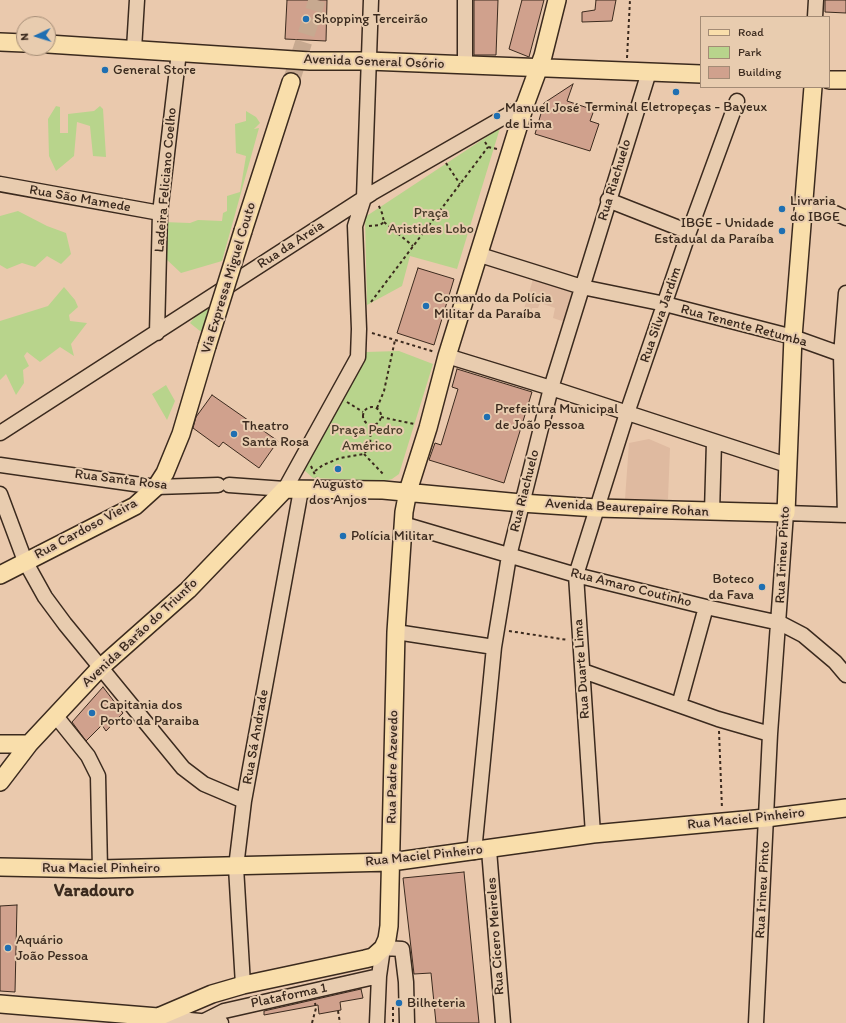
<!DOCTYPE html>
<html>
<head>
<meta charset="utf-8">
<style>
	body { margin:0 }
	#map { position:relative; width:846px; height:1023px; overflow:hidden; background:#eac9ad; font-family:Itim,sans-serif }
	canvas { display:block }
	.legend { position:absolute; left:700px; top:16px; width:130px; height:72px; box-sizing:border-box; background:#e8ccaf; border:1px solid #a38b75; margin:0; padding:5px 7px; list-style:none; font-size:12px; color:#3b2a1e }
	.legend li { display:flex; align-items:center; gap:8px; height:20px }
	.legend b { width:20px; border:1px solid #a38b75 }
	.north { position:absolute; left:16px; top:16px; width:40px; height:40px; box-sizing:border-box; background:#e8ccaf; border:1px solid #a38b75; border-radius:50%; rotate:266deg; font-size:11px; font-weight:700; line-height:16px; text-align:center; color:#3b2a1e }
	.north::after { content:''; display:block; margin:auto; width:14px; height:18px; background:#1f6fb2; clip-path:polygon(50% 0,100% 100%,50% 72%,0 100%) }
</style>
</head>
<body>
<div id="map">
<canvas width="846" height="1023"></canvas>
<ul class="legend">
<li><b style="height:5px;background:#f9deab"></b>Road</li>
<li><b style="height:11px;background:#b8d48c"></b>Park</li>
<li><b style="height:11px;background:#d0a18d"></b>Building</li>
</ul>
<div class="north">N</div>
</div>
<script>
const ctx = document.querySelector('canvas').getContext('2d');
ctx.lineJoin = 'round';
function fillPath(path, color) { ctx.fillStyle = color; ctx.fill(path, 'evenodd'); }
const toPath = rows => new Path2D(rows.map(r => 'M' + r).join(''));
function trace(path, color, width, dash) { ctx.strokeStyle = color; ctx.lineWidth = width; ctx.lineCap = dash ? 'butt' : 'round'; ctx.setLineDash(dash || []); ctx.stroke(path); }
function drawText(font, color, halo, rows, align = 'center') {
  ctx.font = font + ' Itim,sans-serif'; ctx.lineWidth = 4; ctx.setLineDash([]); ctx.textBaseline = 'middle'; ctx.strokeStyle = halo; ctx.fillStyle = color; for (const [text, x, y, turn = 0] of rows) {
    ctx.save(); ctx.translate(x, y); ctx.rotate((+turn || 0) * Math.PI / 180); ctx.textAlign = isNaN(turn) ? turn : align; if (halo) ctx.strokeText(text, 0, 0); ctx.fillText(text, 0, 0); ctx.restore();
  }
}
const built = toPath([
	[534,276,576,287,565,322,553,318,555,308,540,303,538,308,532,308,531,311,524,309],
	[649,439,670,448,668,499,625,499,629,443]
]);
const green = toPath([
	[56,106,60,107,60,133,68,133,68,114,94,111,100,106,103,109,106,157,93,156,90,126,77,122,74,156,56,171,49,156,48,119],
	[246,111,256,117,260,123,254,129,259,128,222,261,181,273,165,258,163,222,190,223,198,220,222,221,223,213,227,211,227,196,240,192,246,156,236,153,235,124,246,121],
	[500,128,457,269,410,256,402,286,367,305,365,217],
	[18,211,47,226,66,233,71,254,61,264,47,256,35,267,22,263,7,269,0,265,0,216],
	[64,287,75,300,78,307,69,315,70,321,87,323,71,344,74,356,60,347,40,362,27,352,24,356,29,366,23,370,24,383,16,395,6,374,0,380,0,321,48,306],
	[205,304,215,309,205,335,190,323],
	[399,351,433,364,399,474,392,479,385,481,313,478,304,470,366,352],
	[166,385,175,401,167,420,152,394]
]);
const building = toPath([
	[287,0,327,0,326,41,285,39,287,0],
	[474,0,498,0,496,55,474,55,474,0],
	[522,0,544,0,529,57,509,49,522,0],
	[596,0,616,0,612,21,582,22,582,12,595,10,596,0],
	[825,0,846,0,846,13,825,12,825,0],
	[573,84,567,101,594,110,590,121,599,124,590,151,535,134,544,103,573,84],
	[418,268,454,279,434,345,397,333,418,268],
	[457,369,532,392,504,483,429,460,435,443,441,445,458,389,452,387,457,369],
	[212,395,278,441,259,468,223,442,219,447,193,428,196,417,212,395],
	[103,687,123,713,106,731,102,725,86,741,72,722,103,687],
	[464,872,479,1023,436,1023,431,973,414,974,403,878,464,872],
	[17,905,15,992,0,991,0,906,17,905],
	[361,989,363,998,340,1002,341,1010,319,1014,318,1005,264,1015,264,1011,361,989]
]);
const majorTunnel = toPath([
	[291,82,317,0]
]);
const path = toPath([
	[627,58,630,0],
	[485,142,488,147,497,149],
	[446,163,460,184],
	[384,222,413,246],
	[369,226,380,225,384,222,382,213,378,204],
	[371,302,488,147],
	[372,333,435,352],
	[347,402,363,412],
	'363 416a9 9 0 1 1 18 0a9 9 0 1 1-18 0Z',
	[377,408,384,391,395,340],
	[381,417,414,424],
	[364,454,384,475],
	[311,466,316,477],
	[315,471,323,465,340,458,364,454,370,446,371,425],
	[509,631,568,640],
	[719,731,722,809],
	[338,1011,340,1023],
	[393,1022,393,1006],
	[312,1023,316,1008,315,1003]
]);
const minor = toPath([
	[815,17,816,0],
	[134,49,137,0],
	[465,64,465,0],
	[0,184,160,213],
	[608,200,689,232],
	[804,206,835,213,846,218],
	[480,255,582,287,665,304,793,337,846,356],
	[157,333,160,213,179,52],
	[447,356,551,388,787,465],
	[0,433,372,193,525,105],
	[0,465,156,487,218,485],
	[229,485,285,489,358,357,359,329,355,226,364,198,371,0],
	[0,494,25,561,45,597,65,624,183,768,204,784,244,801],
	[712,512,714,442],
	[845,515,841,355,846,293],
	[403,524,576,575,706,607,780,623,803,635,835,662,846,675],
	[396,632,494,647],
	[583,671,718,719,770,734],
	[679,705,706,607],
	[55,715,88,756,98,776,100,869],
	[593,834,576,575,627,413,689,232,737,101],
	[489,850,503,1023],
	[474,852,494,647,509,556,551,388,649,72],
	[243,985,236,867,244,801,301,490],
	[158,1017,221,1023],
	[202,1022,224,1011,379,976],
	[377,1023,379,976,383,948,402,949,406,982,407,1023],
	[756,1023,770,734,786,513,846,515]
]);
const major = toPath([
	[0,42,24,43],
	[48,44,310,61,368,61,701,74],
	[829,80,846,80],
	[243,231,291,82],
	[0,575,135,506,156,487,165,473,181,434,207,346],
	[0,744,29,744],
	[0,782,29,744,100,668,188,590,285,489,383,490,521,503,597,508,786,513,793,337,813,87],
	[0,867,100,869,391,862,593,834,766,818,846,808],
	[0,1004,158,1017,212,994,243,985,365,959,373,957,383,948,387,939,389,926,396,632,404,512,408,491,428,428,447,356,525,105,543,56,557,0]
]);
const majorBridge = toPath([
	[207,346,243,231]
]);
const markers = [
	[306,19,4,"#1f6fb2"],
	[105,70,4,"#1f6fb2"],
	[676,92,4,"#1f6fb2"],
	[497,116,4,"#1f6fb2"],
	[782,209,4,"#1f6fb2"],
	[782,231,4,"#1f6fb2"],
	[426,306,4,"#1f6fb2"],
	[487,417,4,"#1f6fb2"],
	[234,434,4,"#1f6fb2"],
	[338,469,4,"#1f6fb2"],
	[343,536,4,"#1f6fb2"],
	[762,587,4,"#1f6fb2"],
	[92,713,4,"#1f6fb2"],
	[8,948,4,"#1f6fb2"],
	[399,1003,4,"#1f6fb2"]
];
const poiNames = [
	["Shopping Terceirão",314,19],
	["General Store",113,70],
	["Terminal Eletropeças - Bayeux",676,107,"center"],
	["Manuel José",505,108],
	["de Lima",505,124],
	["Livraria",790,201],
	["do IBGE",790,217],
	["IBGE - Unidade",774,223,"right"],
	["Estadual da Paraíba",774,239,"right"],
	["Comando da Polícia",434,298],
	["Militar da Paraíba",434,314],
	["Prefeitura Municipal",495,409],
	["de João Pessoa",495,425],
	["Theatro",242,426],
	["Santa Rosa",242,442],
	["Augusto",338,484,"center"],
	["dos Anjos",338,500,"center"],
	["Polícia Militar",351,536],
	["Boteco",754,579,"right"],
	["da Fava",754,595,"right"],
	["Capitania dos",100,705],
	["Porto da Paraiba",100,721],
	["Aquário",16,940],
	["João Pessoa",16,956],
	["Bilheteria",407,1003]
];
const streetNames = [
	["Avenida General Osório",374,62,2],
	["Ladeira Feliciano Coelho",166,180,-85],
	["Rua Riachuelo",615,180,-73],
	["Rua São Mamede",80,199,10],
	["Rua da Areia",291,245,-33],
	["Via Expressa Miguel Couto",229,278,-73],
	["Rua Silva Jardim",661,315,-71],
	["Rua Tenente Retumba",744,326,15],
	["Rua Santa Rosa",121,480,7],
	["Rua Riachuelo",525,491,-76],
	["Avenida Beaurepaire Rohan",627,508,3],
	["Rua Cardoso Vieira",86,529,-28],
	["Rua Irineu Pinto",783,555,-87],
	["Rua Amaro Coutinho",631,588,14],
	["Avenida Barão do Triunfo",140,633,-43],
	["Rua Duarte Lima",582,669,-94],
	["Rua Sá Andrade",256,737,-80],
	["Rua Padre Azevedo",393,767,-89],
	["Rua Maciel Pinheiro",746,819,-6],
	["Rua Maciel Pinheiro",424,856,-6],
	["Rua Maciel Pinheiro",101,868],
	["Rua Irineu Pinto",763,890,-87],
	["Rua Cícero Meireles",496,936,-94],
	["Plataforma 1",289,996,-12]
];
const parkNames = [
	["Praça",431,213],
	["Aristides Lobo",431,229],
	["Praça Pedro",367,430],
	["Américo",367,446]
];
const districtNames = [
	["Varadouro",94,891]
];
fillPath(built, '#dfbaa0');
fillPath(green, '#b8d48c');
fillPath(building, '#d0a18d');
trace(building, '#3b2a1e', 1);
trace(majorTunnel, '#c7a990', 17, [17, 8]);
trace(minor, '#3b2a1e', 17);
trace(major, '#3b2a1e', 20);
trace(path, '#3b2a1e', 2, [3, 3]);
trace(minor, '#e8ccaf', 14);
trace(major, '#f9deab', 17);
trace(majorBridge, '#3b2a1e', 20, []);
trace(majorBridge, '#f9deab', 17);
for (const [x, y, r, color] of markers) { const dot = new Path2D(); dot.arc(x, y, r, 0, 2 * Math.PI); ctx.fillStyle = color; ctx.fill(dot); trace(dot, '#e8ccaf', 1.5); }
drawText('14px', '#3b2a1e', '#e8ccaf', poiNames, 'left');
drawText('14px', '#3b2a1e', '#e8ccaf', streetNames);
drawText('14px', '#483b29', '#e8ccaf', parkNames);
drawText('bold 18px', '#3b2a1e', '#e8ccaf', districtNames);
</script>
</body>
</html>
